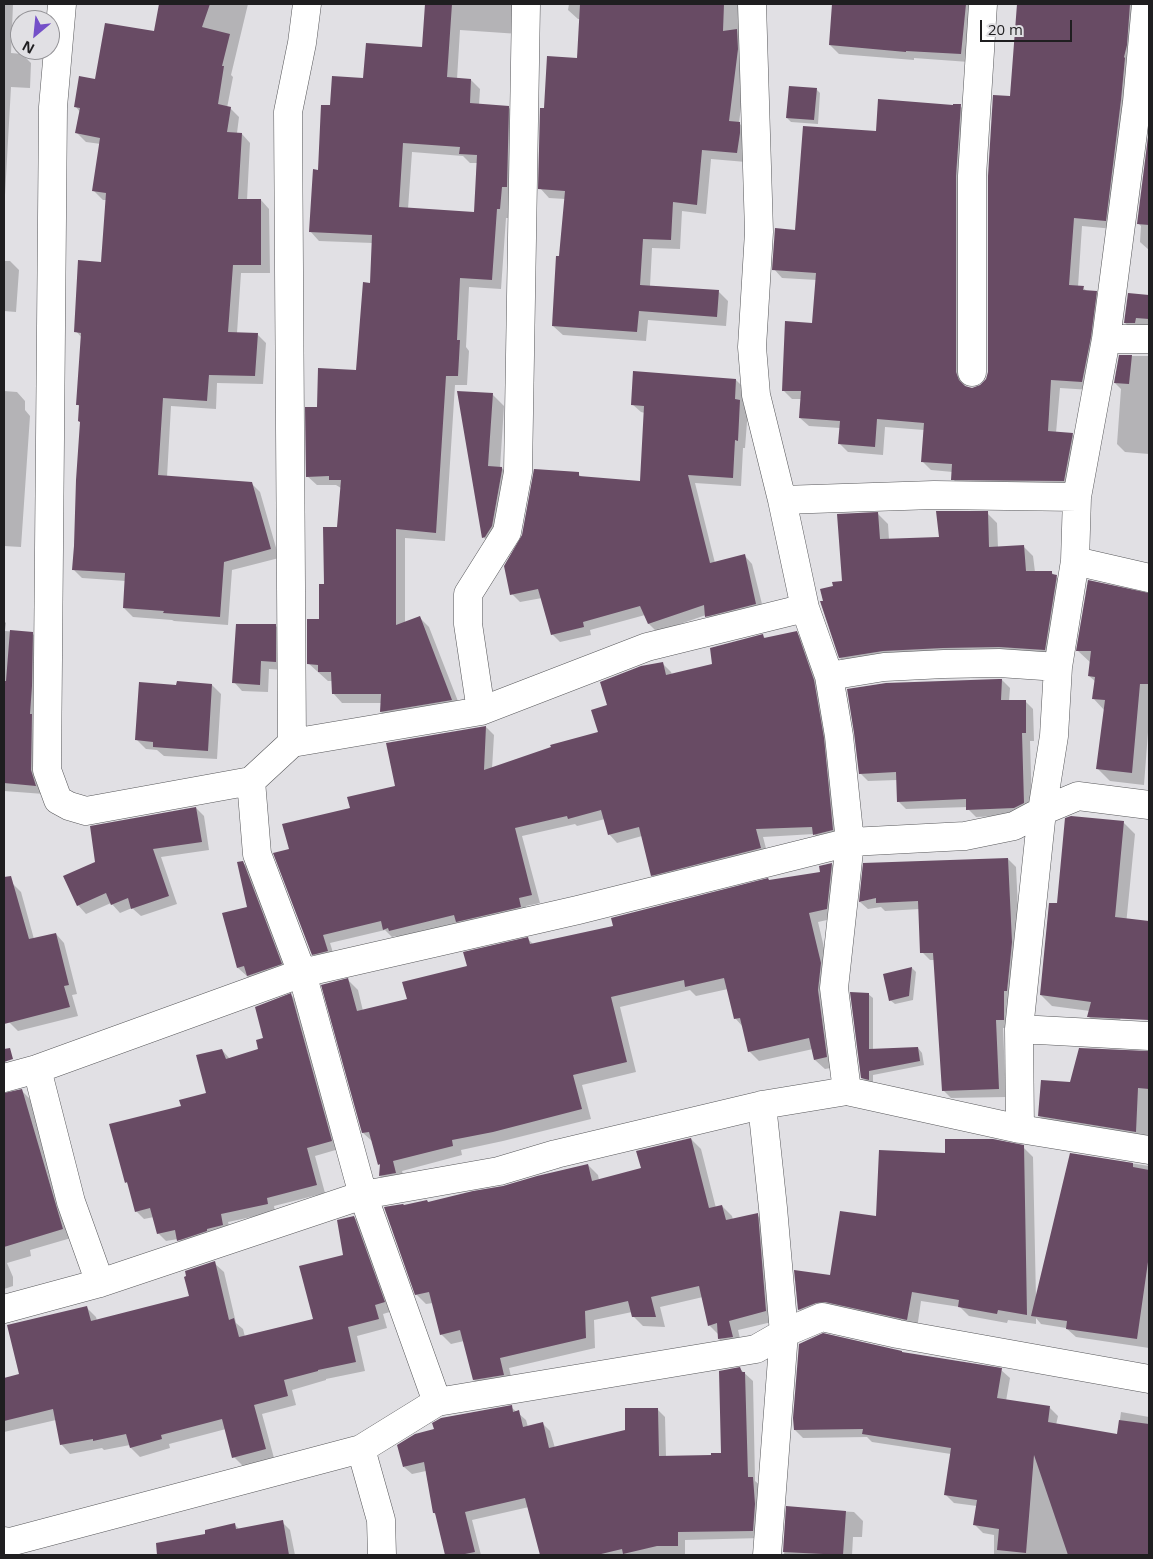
<!DOCTYPE html>
<html>
<head>
<meta charset="utf-8">
<style>
	body { margin:0 }
	#map { position:relative; width:1153px; height:1559px; overflow:hidden; background:#e1e0e4; font-family:"Open Sans",sans-serif }
	canvas { display:block }
	.frame { position:absolute; inset:0; border:5px solid #1f1e20; pointer-events:none }
	.north { position:absolute; left:10px; top:10px; width:50px; height:50px; box-sizing:border-box; background:#e1e0e4; border:1px solid #939296; border-radius:50%; rotate:208deg; font-size:14px; font-weight:700; line-height:20px; text-align:center; color:#1f1e20 }
	.north::after { content:''; display:block; margin:auto; width:18px; height:22px; background:#744fc8; clip-path:polygon(50% 0,100% 100%,50% 72%,0 100%) }
	.scale { position:absolute; left:980px; top:20px; width:92px; height:22px; box-sizing:border-box; border:2px solid #1f1e20; border-top:0; padding-left:6px; font-size:15px; line-height:18px; white-space:nowrap; color:#1f1e20; -webkit-text-stroke:4px #e1e0e4; paint-order:stroke }
</style>
</head>
<body>
<div id="map">
<canvas width="1153" height="1559"></canvas>
<div class="frame"></div>
<div class="north">N</div>
<div class="scale">20 m</div>
</div>
<script>
const ctx = document.querySelector('canvas').getContext('2d');
ctx.lineJoin = 'round';
function fillPath(path, color) { ctx.fillStyle = color; ctx.fill(path, 'evenodd'); }
const toPath = rows => new Path2D(rows.map(r => 'M' + r).join(''));
function trace(path, color, width, dash) { ctx.strokeStyle = color; ctx.lineWidth = width; ctx.lineCap = dash ? 'butt' : 'round'; ctx.setLineDash(dash || []); ctx.stroke(path); }
const shadow = toPath([
	[4,4,13,4,11,53,22,54,31,63,30,88,11,87,5,195,4,195],
	[160,4,248,4,231,75,233,77,227,108,230,108,239,117,237,133,242,134,250,143,247,200,261,200,269,209,270,273,241,273,237,333,257,334,266,343,263,384,217,383,216,409,171,406,167,477,251,483,260,492,279,558,232,570,228,625,174,621,172,620,133,617,124,608,126,581,82,578,73,569,82,423,80,407,77,404,82,338,76,331,102,263,107,200,103,200,94,191,101,144,86,142,77,133,80,112,76,107,96,81,155,32],
	[264,4,292,4,292,5],
	[426,4,521,4,519,34,460,30,457,79,471,80,480,89,479,105,508,107,518,116,509,218,506,218,501,289,469,287,466,347,469,351,467,385,455,385,445,541,405,538,405,623,419,617,429,627,461,709,390,721,381,712,382,703,342,703,333,693,333,681,328,681,308,663,320,621,325,585,339,528,341,488,336,485,317,485,307,476,318,408,357,371,371,284,373,243,319,241,310,231,331,107,364,79,423,48],
	[412,152,463,156,470,163,477,163,475,213,408,209],
	[569,4,740,4,747,59,739,123,749,133,746,162,711,159,706,214,682,211,680,249,652,248,650,286,718,291,728,301,726,326,648,320,646,341,563,335,553,326,565,199,549,198,540,188,545,109,578,59,581,19,578,19,568,10],
	[834,4,974,4,969,62,914,58,914,60,839,54,830,45],
	[1018,4,1138,4,1114,229,1082,226,1078,287,1083,288,1087,291,1096,292,1105,300,1091,390,1060,388,1056,433,1072,434,1081,443,1072,489,961,488,953,479,953,472,931,470,922,461,924,430,885,427,883,455,848,452,839,443,840,428,809,426,800,418,802,399,792,399,783,390,813,324,817,280,782,278,774,269,797,231,877,133,960,106,969,114,964,381,966,387,972,389,980,387,986,381,989,372],
	[816,89,820,93,818,124,791,122,787,118],
	[1149,138,1149,250,1140,242,1141,226,1138,223],
	[4,261,10,261,19,270,16,312,4,311],
	[1129,294,1149,296,1149,331,1133,331,1125,323],
	[1120,356,1149,356,1149,454,1125,452,1117,444,1121,389,1115,383],
	[736,380,744,388,743,404,748,409,745,448,743,448,741,486,695,483,715,563,744,555,752,564,764,612,715,624,706,615,657,632,649,624,645,615,590,630,591,635,560,642,552,634,542,598,520,602,512,594,578,474,583,478,641,482,645,413,641,412,632,404],
	[4,383,4,391,17,392,25,401,25,410,30,416,21,547,4,546],
	[492,394,504,406,500,468,502,468,513,480,495,548,483,537],
	[987,513,997,523,998,548,1023,546,1033,556,1035,572,1052,573,1066,586,1054,660,851,668,840,658,821,602,824,602,834,587,843,582,878,514,888,524,889,540,940,538],
	[1147,594,1149,597,1149,719,1144,785,1110,781,1098,769,1105,711,1093,698,1096,682,1089,676,1091,663,1078,651],
	[4,621,6,623,5,631,32,633,41,642,44,794,4,791],
	[275,625,284,634,284,670,269,669,268,692,242,691,234,682],
	[796,632,804,641,821,689,841,838,822,843,814,834,763,837,768,856,660,883,652,875,642,836,617,843,609,834,605,819,577,826,575,824,522,836,540,903,526,906,528,915,398,938,396,936,392,937,385,930,330,943,335,959,321,962,313,954,290,849,351,808,396,786,486,727,494,735,492,769,599,733,608,706,663,664,671,672,672,675,714,665,763,636,766,639],
	[1002,680,1010,688,1009,701,1025,701,1033,709,1034,741,1030,741,1032,811,1023,815,976,817,968,809,968,807,906,809,898,801,897,780,868,781,860,773],
	[178,683,212,685,221,694,217,759,164,756,157,750,146,749,137,740,177,686],
	[196,808,204,816,209,850,161,857,177,904,141,916,132,908,120,913,111,903,86,914,78,905,96,863],
	[1123,822,1135,834,1126,925,1149,932,1149,979,1127,972,1119,1029,1100,1028,1089,1017,1090,1011,1052,1006,1041,995,1058,905],
	[1008,859,1016,867,1020,951,1012,1027,1003,1028,1006,1097,951,1098,943,1090,935,960,930,960,922,952,920,909,885,911,881,907,868,909,860,902],
	[242,862,252,871,290,973,257,985,238,968,249,908],
	[832,864,841,874,836,918,818,922,830,973,836,1067,825,1069,815,1060,813,1049,759,1061,749,1051,744,1028,735,1018,728,989,696,996,690,990,620,1007,636,1072,582,1085,591,1119,503,1141,461,1150,462,1155,402,1171,405,1183,390,1186,380,1176,381,1167,379,1164,373,1142,363,1133,348,980,358,990,363,1011,408,1000,468,967,528,939,534,945,614,927,770,881,821,873],
	[12,883,21,892,34,939,56,934,64,943,77,994,72,995,78,1016,18,1031,9,1022,4,1006,4,885],
	[912,968,916,972,913,1000,895,1004,890,1000,884,975],
	[868,994,873,998,873,1050,918,1048,922,1053,924,1065,873,1075,873,1083,867,1082,862,1078],
	[291,995,299,1003,339,1149,315,1156,325,1193,274,1206,275,1212,228,1222,231,1233,187,1248,178,1239,166,1241,158,1233,154,1217,144,1219,136,1211,128,1184,126,1182,182,1107,208,1094,222,1050,230,1059,260,1050],
	[1148,1053,1149,1141,1048,1124,1039,1116,1071,1084],
	[22,1091,31,1100,71,1238,30,1250,31,1256,7,1263,13,1277,13,1286,4,1289,4,1097],
	[691,1139,701,1149,716,1208,722,1206,732,1216,733,1220,757,1215,767,1225,776,1321,738,1330,742,1347,729,1349,719,1339,719,1335,709,1325,703,1297,660,1307,665,1327,643,1326,633,1316,632,1312,594,1320,595,1348,509,1368,513,1385,484,1389,474,1380,464,1341,451,1344,441,1334,433,1303,426,1304,416,1294,429,1203,504,1187,588,1165,598,1175,599,1180,642,1169],
	[1023,1147,1033,1157,1036,1299,1071,1154,1149,1166,1149,1348,1076,1337,1066,1328,1041,1324,1036,1318,1036,1324,1008,1320,1007,1323,969,1316,960,1307,921,1301,917,1329,808,1319,799,1310,796,1272,831,1276,877,1217,947,1154],
	[354,1217,363,1227,393,1311,383,1314,387,1328,357,1336,365,1371,326,1379,326,1380,292,1390,296,1405,262,1414,274,1458,243,1466,234,1457,226,1429,169,1444,170,1448,140,1457,131,1448,130,1445,104,1450,102,1448,70,1454,61,1444,56,1420,4,1432,4,1400,26,1397,87,1308,96,1317,97,1321,191,1297,214,1263,224,1272,236,1323,243,1329,245,1337,314,1320,344,1256],
	[903,1353,1001,1370,1010,1378,1006,1401,1049,1407,1058,1416,1056,1425,1118,1435,1121,1412,1149,1417,1149,1555,1140,1555,1140,1550,1130,1555,994,1555,994,1535,983,1533,975,1525,977,1506,954,1503,945,1494,951,1454,872,1442,867,1437,803,1438,795,1430],
	[740,1369,753,1381,755,1481,761,1486,761,1538,685,1540,685,1555,541,1555,529,1507,472,1520,481,1555,447,1555,437,1516,434,1513,426,1471,412,1474,404,1467,511,1407,526,1420,528,1427,542,1423,550,1431,555,1448,627,1431,657,1409,665,1417,666,1457,712,1456,723,1454],
	[788,1508,854,1512,863,1521,862,1537,853,1537,852,1555,784,1555],
	[282,1522,290,1530,295,1555,167,1555,165,1543,207,1535,235,1525,240,1530]
]);
const building = toPath([
	[159,4,210,4,202,27,230,34,222,66,224,66,218,104,231,107,227,132,242,133,238,199,261,199,261,265,233,265,228,332,258,333,255,376,209,375,207,401,163,398,158,475,252,482,271,549,224,562,220,617,163,613,164,611,123,608,125,573,72,570,74,546,76,480,80,422,78,421,79,405,76,405,81,333,74,332,78,260,101,262,106,193,92,191,100,138,75,133,80,108,74,107,79,76,95,79,105,23,154,31],
	[425,4,452,4,447,77,471,79,470,103,509,106,507,187,502,187,500,209,497,209,492,280,460,278,457,340,460,340,458,376,446,376,436,533,396,529,396,625,420,616,452,700,380,712,381,694,332,694,331,672,318,672,318,665,307,664,307,619,319,619,319,584,324,584,323,527,337,527,341,480,329,480,329,476,306,477,305,407,317,407,318,368,356,370,363,282,370,283,372,235,309,232,313,169,318,170,321,105,330,105,332,76,363,78,366,43,422,47],
	[403,143,460,147,459,154,477,155,474,212,399,207],
	[580,4,724,4,723,31,737,29,738,49,729,121,740,122,740,133,737,153,702,150,697,205,673,202,671,240,643,239,640,285,719,290,717,317,639,311,637,332,552,326,556,256,559,256,565,191,538,189,540,108,544,108,547,56,577,58],
	[832,4,966,4,961,54,906,51,906,52,829,45],
	[1017,4,1130,4,1127,45,1124,57,1125,58,1121,100,1106,221,1074,218,1069,285,1084,286,1083,290,1097,291,1091,337,1082,382,1051,380,1048,431,1073,433,1064,481,951,480,952,464,921,462,924,423,877,419,875,447,838,444,840,421,799,418,801,391,782,391,785,321,812,323,816,273,772,270,775,228,795,230,803,126,876,131,878,99,953,105,953,104,961,104,956,176,956,372,959,380,965,386,972,388,980,385,986,379,988,372,988,176,993,95,1010,96],
	[789,86,817,88,814,120,786,118],
	[1149,129,1149,225,1137,224],
	[1128,293,1149,295,1149,319,1136,318,1135,323,1124,323],
	[1119,355,1132,355,1129,384,1114,383],
	[633,371,736,379,735,399,740,400,738,441,735,440,733,478,688,475,710,563,745,554,756,604,705,617,704,605,648,624,640,606,583,622,584,627,551,635,538,589,510,595,504,566,522,535,534,469,579,472,579,476,640,481,644,406,631,405],
	[457,391,493,393,488,466,502,467,502,470,492,526,485,537,482,538],
	[936,511,988,511,989,547,1024,545,1026,571,1052,571,1052,574,1057,575,1045,650,999,647,943,648,883,651,839,658,820,601,823,601,820,589,833,586,832,582,842,581,837,514,878,512,880,539,939,537],
	[1088,580,1149,593,1149,684,1140,684,1132,773,1096,769,1105,700,1092,699,1095,677,1088,676,1091,651,1076,651],
	[236,624,276,624,276,662,261,661,260,685,232,683],
	[10,630,33,632,32,686,30,714,32,714,31,770,36,786,4,783,4,681,6,681],
	[797,631,814,680,824,738,833,830,813,835,812,827,756,829,761,848,651,876,639,827,608,835,601,810,568,819,567,816,515,828,532,895,519,898,521,907,456,922,454,915,389,931,388,928,383,930,381,921,323,935,328,951,312,955,273,853,289,849,282,824,350,808,347,797,395,786,386,743,486,726,484,770,551,747,550,745,598,732,591,710,607,705,600,682,641,666,663,662,666,675,712,664,710,648,763,634,764,638],
	[999,679,1002,679,1001,700,1026,700,1026,733,1022,733,1024,803,1014,808,966,810,966,799,897,802,896,772,859,774,854,733,847,689,886,683],
	[177,681,212,684,208,751,153,747,153,742,135,740,139,682,176,685],
	[196,807,202,842,153,849,169,896,131,909,128,898,111,905,106,893,77,906,63,876,95,862,90,826],
	[1071,816,1124,821,1115,917,1149,921,1149,1020,1087,1017,1091,1002,1040,995,1049,903,1057,903,1065,818],
	[1008,858,1012,942,1007,991,1004,991,1004,1020,996,1020,999,1089,942,1091,933,953,920,953,918,901,876,903,876,898,859,902,863,863],
	[243,861,282,964,247,976,244,966,237,968,222,913,247,907,237,862],
	[832,863,827,909,809,913,821,963,818,990,827,1057,814,1060,809,1038,748,1052,740,1018,734,1019,724,978,685,987,684,980,611,997,627,1062,573,1075,582,1109,493,1132,452,1140,453,1146,393,1161,396,1173,379,1176,380,1164,378,1165,369,1132,362,1133,321,985,348,978,357,1011,407,999,402,982,467,966,463,952,528,937,530,944,613,926,611,918,768,878,769,880,820,872,819,866],
	[11,876,29,939,56,933,69,985,64,986,70,1007,4,1024,4,877],
	[912,967,909,996,889,1001,883,974],
	[850,992,869,993,869,1049,918,1047,920,1061,869,1071,869,1080,861,1078],
	[291,993,332,1141,307,1148,317,1185,267,1198,268,1204,221,1214,223,1225,207,1229,207,1231,177,1241,175,1230,157,1234,150,1208,135,1212,127,1182,125,1183,109,1124,181,1106,179,1100,206,1093,196,1055,222,1049,226,1059,258,1049,256,1040,263,1038,255,1007],
	[10,1048,13,1059,4,1062,4,1049],
	[1079,1048,1149,1051,1149,1089,1138,1088,1136,1132,1038,1116,1041,1080,1070,1082],
	[22,1089,63,1229,4,1247,4,1093],
	[691,1138,709,1208,722,1205,726,1220,758,1213,766,1311,729,1321,733,1337,718,1339,717,1323,708,1326,699,1286,651,1297,656,1317,632,1317,628,1301,585,1311,586,1338,500,1358,504,1375,473,1380,460,1330,440,1335,429,1292,415,1295,384,1207,403,1204,404,1205,427,1200,428,1202,473,1191,503,1186,537,1176,588,1164,592,1181,641,1168,636,1151],
	[945,1139,993,1139,1024,1145,1027,1315,998,1310,997,1314,958,1307,959,1300,912,1292,907,1320,825,1302,816,1303,798,1310,794,1270,830,1275,840,1211,876,1216,879,1150,945,1153],
	[1070,1153,1133,1163,1133,1167,1149,1170,1149,1255,1137,1339,1066,1329,1067,1321,1031,1316],
	[354,1216,385,1302,375,1305,379,1319,348,1327,356,1362,318,1370,318,1371,284,1380,288,1396,254,1405,266,1449,232,1458,222,1419,161,1435,162,1439,130,1448,126,1434,93,1441,93,1439,60,1445,53,1409,4,1421,4,1378,19,1374,7,1325,87,1306,91,1321,189,1296,184,1277,186,1276,185,1271,215,1261,229,1320,234,1318,239,1337,313,1319,299,1266,343,1255,337,1220],
	[823,1333,902,1351,902,1352,1002,1368,997,1398,1050,1406,1048,1422,1117,1434,1119,1420,1149,1424,1149,1555,1068,1555,1034,1455,1026,1553,997,1550,999,1529,973,1525,977,1500,944,1495,951,1448,862,1434,863,1429,794,1430,793,1418,799,1344],
	[740,1367,742,1372,745,1372,748,1477,753,1477,755,1504,753,1531,678,1532,678,1546,657,1546,623,1554,622,1549,597,1555,540,1555,525,1498,465,1512,475,1552,460,1555,445,1555,435,1513,433,1513,424,1462,403,1467,397,1445,415,1434,434,1429,432,1423,441,1418,512,1405,513,1412,519,1410,523,1427,543,1422,549,1448,625,1430,625,1408,658,1408,659,1456,711,1455,711,1453,721,1453,719,1371],
	[786,1506,846,1511,843,1555,783,1552],
	[283,1520,289,1555,157,1555,156,1543,205,1534,205,1530,235,1523,236,1529]
]);
const street = toPath([
	[62,4,53,107,47,770,58,800,69,806,86,811,251,781,292,743,481,711,647,647,805,608],
	[752,4,759,232,752,347,756,395,782,500,805,608,829,676,839,736,850,842,834,988,847,1091],
	[1106,339,1149,339],
	[972,372,972,176,983,4],
	[782,500,934,495,1077,497],
	[1075,561,1149,578],
	[829,676,884,667,944,664,999,663,1058,667],
	[481,711,468,624,468,594,507,532,518,472,526,4],
	[292,743,288,112,302,43,307,4],
	[251,781,257,854,302,973,363,1195,437,1402],
	[1019,1029,1149,1036],
	[37,1069,71,1202,100,1283],
	[4,1078,37,1069,302,973,578,910,850,842,965,836,1014,826,1042,811,1078,796,1149,805],
	[762,1105,773,1208,784,1333,767,1555],
	[1020,1129,1019,1029,1042,811,1054,736,1058,667,1075,561,1077,497,1106,339,1137,102,1146,4],
	[4,1309,100,1283,363,1195,499,1171,556,1154,762,1105,847,1091,1020,1129,1149,1150],
	[361,1449,381,1520,382,1555],
	[4,1541,10,1542,361,1449,437,1402,756,1349,784,1333,822,1317,898,1334,1149,1379]
]);
fillPath(shadow, '#0003');
fillPath(building, '#684b64');
trace(street, '#58585b', 29);
trace(street, '#fff', 28);
</script>
</body>
</html>
